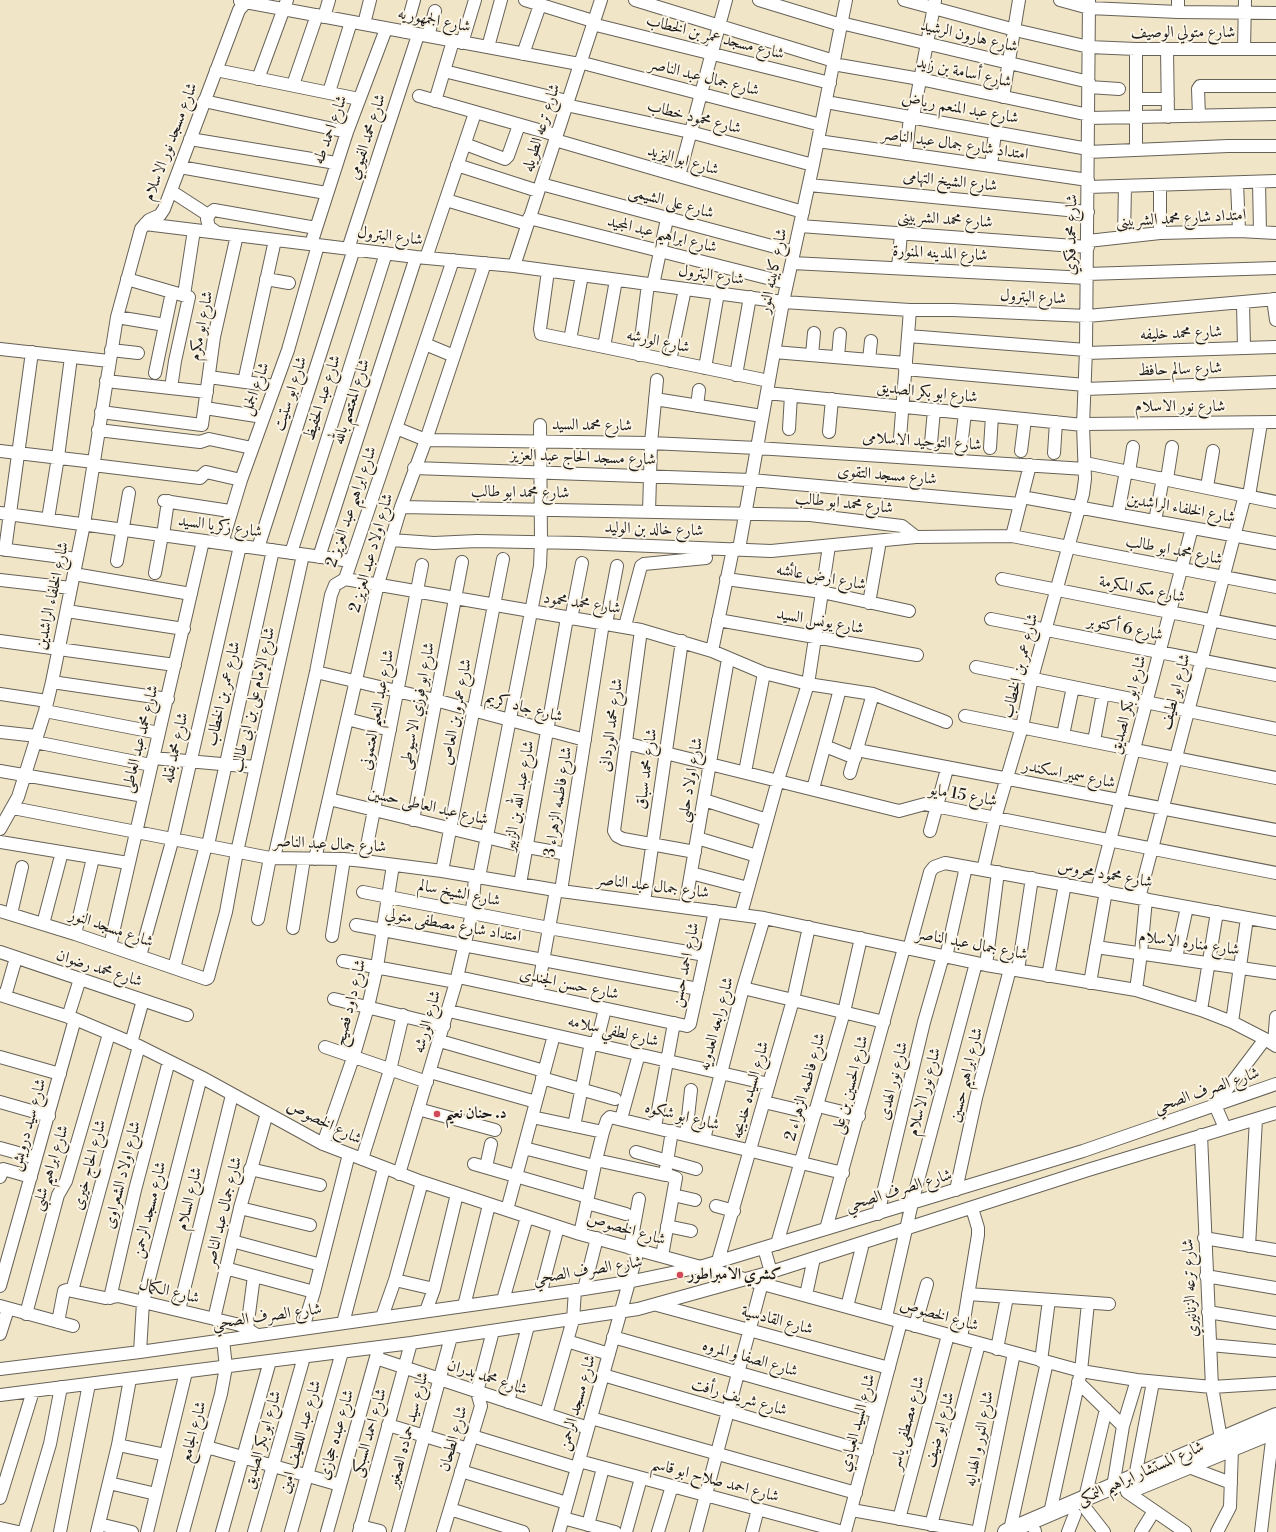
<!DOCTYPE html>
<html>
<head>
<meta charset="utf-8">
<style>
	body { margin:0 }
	canvas { display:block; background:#f1e5c7 }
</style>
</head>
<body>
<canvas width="1276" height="1532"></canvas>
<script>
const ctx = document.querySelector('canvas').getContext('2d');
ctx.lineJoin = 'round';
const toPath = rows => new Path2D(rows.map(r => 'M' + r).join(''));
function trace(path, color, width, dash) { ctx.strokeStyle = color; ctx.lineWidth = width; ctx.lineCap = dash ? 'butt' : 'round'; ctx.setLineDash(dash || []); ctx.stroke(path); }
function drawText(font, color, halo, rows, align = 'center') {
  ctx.font = font + ' "Libre Bodoni",Amiri,serif'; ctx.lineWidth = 4; ctx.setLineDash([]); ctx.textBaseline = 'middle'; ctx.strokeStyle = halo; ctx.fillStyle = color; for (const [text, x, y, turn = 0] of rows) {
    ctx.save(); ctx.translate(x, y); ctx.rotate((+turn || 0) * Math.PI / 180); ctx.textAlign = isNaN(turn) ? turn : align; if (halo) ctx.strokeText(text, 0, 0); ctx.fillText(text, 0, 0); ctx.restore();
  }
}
const minor = toPath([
	[525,0,593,21],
	[635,0,834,61],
	[759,0,841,25],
	[904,0,1015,30,1089,47,1136,49,1276,49],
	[1060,0,1089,8,1178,12,1276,13],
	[240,1,579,64],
	[1178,12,1178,0],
	[324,17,329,0],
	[841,23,1089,82],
	[364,24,370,0],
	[592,24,830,83],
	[405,32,414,0],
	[428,36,435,11],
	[462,43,475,0],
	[488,47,501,0],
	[1136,49,1136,150],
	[1167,49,1168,117],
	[1244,49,1245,0],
	[523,54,540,5],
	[579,62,821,125],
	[833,64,920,79,1089,115],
	[216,70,359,99],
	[444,71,567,101],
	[258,79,287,0],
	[293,85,317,15],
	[1089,87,1119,89],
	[329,92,351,22],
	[419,96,556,135],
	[1003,97,1019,0],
	[1136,99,1168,99],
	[204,101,347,132],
	[435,101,453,41],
	[826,102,1088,149],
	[566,105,690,132,813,165],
	[1199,116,1198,89,1200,86,1276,86],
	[913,117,935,1],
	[1089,118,1276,114],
	[190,139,336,163],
	[555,140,803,212],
	[818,141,1088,180],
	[465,144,505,159,508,156,519,125],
	[1088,152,1228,146,1276,146],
	[906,154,910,117],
	[457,165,538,191],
	[991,166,995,132],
	[180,167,326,193],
	[679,176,726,0],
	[1259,182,1260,232],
	[1237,183,1239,231],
	[541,184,794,252],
	[809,185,1088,212],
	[1088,187,1276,181],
	[171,191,208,215],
	[446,200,527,224],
	[529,218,787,283],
	[145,224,416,257,514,266,783,302,910,310,953,310,1087,316,1276,299],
	[800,226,1088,247],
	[216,232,209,227,207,219,210,213,214,210,316,228],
	[1160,233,1160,185],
	[1124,237,1125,186],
	[1088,241,1160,233,1239,231,1276,233],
	[311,244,347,132,386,29],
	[348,249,418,35],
	[426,258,475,113],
	[792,263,1087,278],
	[514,266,601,0],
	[898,268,901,233],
	[548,271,540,329,541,334,769,381],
	[1087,274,1276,268],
	[127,279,189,297,175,361,171,388],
	[266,279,289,283],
	[653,285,667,219],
	[184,295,194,230],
	[1273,299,1276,320],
	[1243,303,1244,348],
	[117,317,165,325],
	[908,336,1086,350],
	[570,340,582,275],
	[425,344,454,356],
	[604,347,616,280],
	[0,349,109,361],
	[111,350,138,353],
	[774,352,906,363],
	[1086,353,1276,347],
	[639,355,648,284],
	[812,355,814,333],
	[838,357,840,334],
	[869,360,871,341],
	[670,361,685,289],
	[705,368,718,293],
	[905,369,1085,385],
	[155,373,172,292],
	[736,375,750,297],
	[209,377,274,386],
	[106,381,207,392],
	[244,382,275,240],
	[1085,389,1276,382],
	[767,393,1083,425],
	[655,399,762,416],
	[697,406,699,390],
	[205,408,263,417],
	[101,412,202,425,214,337,237,235],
	[1083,424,1276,422],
	[396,428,426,440,651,443,757,448,1085,469],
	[789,429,791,395],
	[98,430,200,442,209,439,252,448],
	[829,432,832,399],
	[900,438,910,310],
	[931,443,934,410],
	[961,447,965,413],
	[990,448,992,416],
	[0,451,94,462],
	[1021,451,1025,419],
	[1054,453,1056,422],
	[1085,463,1276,502],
	[93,465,200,478,206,472,241,480],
	[414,468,751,480,1020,504],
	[1129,472,1133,447],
	[1167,479,1172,447],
	[1207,487,1213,451],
	[1249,496,1261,423],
	[1022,497,1276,543],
	[164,501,230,511],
	[401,507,810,515,902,526,916,537,1012,536,1276,587],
	[649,512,651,443,657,380],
	[0,513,351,561],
	[1118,514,1126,471],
	[48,519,58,457,71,357],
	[1155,521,1163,478],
	[163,535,168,501],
	[1012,536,1030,465],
	[391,540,434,543,477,541,579,543,771,551,916,537],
	[222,543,241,480,288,350,318,245],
	[258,548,354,249],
	[0,549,77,559],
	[739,549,783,302,813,165,846,0],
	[5,550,32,352],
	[291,553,386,253],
	[319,557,416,257],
	[117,561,129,493],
	[155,573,162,535],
	[74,574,191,594],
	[345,579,641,630,712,651,764,673,808,684,873,694,946,722],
	[726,579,822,592,909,611],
	[1002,579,1276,633],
	[0,580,71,588],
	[869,603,880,541],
	[67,611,184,629],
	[571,619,582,563],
	[991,619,1276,675],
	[718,620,917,655],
	[606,624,617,566],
	[625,626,641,566,644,564,706,558],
	[641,630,614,831,617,836,623,839,695,852],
	[0,641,175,665],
	[712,651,733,549],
	[976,667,1276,729],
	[316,672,435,700,585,740],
	[52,682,168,699],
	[0,694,47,701],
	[45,711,159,733],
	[965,716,1276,778],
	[347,719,390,730],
	[0,732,37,736],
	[1063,735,1073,687],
	[1094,741,1103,693],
	[35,742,151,765],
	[625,743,899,811,925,804,1276,873],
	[825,746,855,758],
	[857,750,1276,830],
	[153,758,255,767],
	[0,771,144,796],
	[745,772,764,673],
	[850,773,873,694],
	[813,789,840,689],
	[329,799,527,847,567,854],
	[704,800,767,820],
	[13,808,270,858,344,859,364,861,442,871,561,891,764,918,986,965,1136,990,1201,1010,1232,1022,1265,1039,1276,1046],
	[413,820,462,562],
	[0,829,18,797,45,711,52,682,84,524,117,317,141,229,149,220,160,215,164,209,239,10,248,0],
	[930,831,947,769],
	[697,838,757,856],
	[0,842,128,863],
	[208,845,273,550],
	[274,858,316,672,331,595,335,585,345,579,453,260],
	[315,859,378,584,401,507,426,440,485,263],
	[364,861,422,565],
	[983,870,995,818,1022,727,1032,678,1083,494,1085,479,1083,425,1086,350,1089,0],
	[442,871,503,559],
	[691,873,748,888],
	[479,877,540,566,541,542,540,425],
	[520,884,567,618],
	[1097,890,1192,528],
	[561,891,603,623],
	[363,892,549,928,705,955],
	[1139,898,1245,495],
	[644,902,682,641],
	[685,907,728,659],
	[0,911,75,934,206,979,208,978,226,912,237,852,303,555],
	[11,914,22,867],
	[741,914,778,780,808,684,829,546],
	[258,919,270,858],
	[43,924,62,852],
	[356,925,698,989],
	[293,928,304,859],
	[75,934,93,858],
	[332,936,344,859],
	[110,946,203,541],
	[1096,947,1276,973],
	[909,949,930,872,934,867,945,863,1276,923],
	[0,952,187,1015],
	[140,956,173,838,240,546],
	[946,957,966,867],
	[1176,958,1187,907],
	[343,961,456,982],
	[986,965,998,872],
	[174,968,206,845],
	[1018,970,1032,878],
	[1048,976,1065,884],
	[458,977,687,1026,690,1024,715,911],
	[1090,983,1106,891],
	[743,988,884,1022],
	[1136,990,1141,953,1146,899],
	[537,994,556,890],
	[0,995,75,1019,139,1046,201,1077,323,1144,422,1182,580,1234,1081,1371,1137,1380,1212,1387,1276,1383],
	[5,996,16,958],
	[334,999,444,1026],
	[1201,1010,1217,912],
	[449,1011,769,1084],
	[68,1017,80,979],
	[1232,1022,1247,918],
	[440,1041,544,1071],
	[131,1043,143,1000],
	[1274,1044,1276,1017],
	[596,1045,605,1009],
	[325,1047,427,1082],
	[0,1057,60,1074],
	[430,1072,536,1102],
	[542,1078,615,1099],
	[0,1102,49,1116],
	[764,1102,815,1114],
	[818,1106,859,1116],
	[418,1109,495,1130],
	[532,1117,603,1132],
	[621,1119,639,1054],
	[574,1126,591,1043],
	[655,1127,674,1023],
	[1225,1128,1215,1105,1265,1039],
	[686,1135,691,1090],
	[1201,1135,1212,1387,1221,1439],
	[704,1139,743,988,764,918],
	[323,1144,353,1058,368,1007,377,967,393,865],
	[0,1148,36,1158],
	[524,1148,594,1166],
	[636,1152,696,1169],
	[362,1159,390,1070,403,1015],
	[596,1160,665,1175],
	[474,1164,588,1197],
	[486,1167,491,1144],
	[250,1169,320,1185],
	[399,1174,456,982,472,913,475,877],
	[0,1177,3,1169,31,1177],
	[956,1190,976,1098,1010,969],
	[673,1195,695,1200],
	[587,1203,626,1214],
	[716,1206,734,1211],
	[240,1208,310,1225],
	[507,1210,554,1035],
	[878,1214,924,1022,943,956],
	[667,1226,691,1231],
	[826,1229,904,948],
	[580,1234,596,1160,603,1132,607,1120,610,1117,843,1173],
	[1204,1238,1276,1250],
	[232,1241,321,1265],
	[777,1244,844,1012,861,938],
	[1249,1246,1256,1119],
	[630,1248,639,1199],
	[764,1248,771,1272],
	[662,1256,676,1178,665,1174,672,1131],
	[718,1261,793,1000,809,927],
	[225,1268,314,1292],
	[1206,1276,1276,1288],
	[395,1280,434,1289],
	[0,1286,75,1019],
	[584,1289,597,1238],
	[72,1291,139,1046],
	[968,1294,1109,1304],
	[540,1295,558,1227],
	[806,1295,814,1258],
	[110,1298,135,1190,169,1061],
	[503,1300,527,1217],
	[657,1305,889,1368],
	[0,1306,73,1326],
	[464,1306,489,1205],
	[847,1307,863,1243],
	[179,1310,232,1095],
	[426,1311,434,1289,457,1194],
	[1208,1312,1276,1323],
	[26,1314,58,1195,66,1181,109,1034],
	[382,1317,395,1280,422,1182],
	[886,1317,912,1203,976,963],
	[214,1319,240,1208,267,1113],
	[58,1322,64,1291,67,1290,105,1298,118,1296,240,1325,257,1335],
	[343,1323,384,1168],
	[915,1326,927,1284],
	[303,1328,314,1292,349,1154],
	[247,1329,254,1276],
	[0,1334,8,1309],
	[613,1337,877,1412],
	[961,1338,978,1235,978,1228,972,1208],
	[567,1341,609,1354],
	[1210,1345,1276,1351],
	[997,1349,1007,1297],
	[140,1352,143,1302,201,1077],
	[376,1358,588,1428],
	[1041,1361,1049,1300],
	[0,1369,140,1352,584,1289,628,1282,700,1267,1083,1151,1276,1084],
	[603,1375,867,1452],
	[1078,1382,1123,1426],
	[0,1395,411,1343,638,1309,771,1272,1088,1170,1276,1113],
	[508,1402,528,1326],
	[546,1414,573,1320,575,1290],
	[591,1418,856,1493],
	[388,1425,468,1449],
	[472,1436,577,1468],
	[118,1445,166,1455],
	[207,1447,340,1485],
	[579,1461,843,1532],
	[1186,1466,1231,1483],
	[461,1471,567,1503],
	[1135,1477,1153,1382],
	[109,1483,156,1494],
	[1113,1487,1123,1426,1137,1380],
	[1127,1492,1185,1532],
	[0,1498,33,1391],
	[1085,1498,1106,1409],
	[450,1509,523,1532],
	[1086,1509,1104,1532],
	[852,1510,973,1532],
	[1050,1513,1081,1371,1088,1303],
	[563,1518,615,1532],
	[899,1519,948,1335],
	[99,1524,132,1532],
	[588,1525,603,1468],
	[931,1525,979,1344],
	[360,1526,380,1531],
	[0,1528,18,1532],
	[1010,1530,1047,1362],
	[24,1532,50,1444,61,1387],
	[60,1532,89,1384],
	[97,1532,118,1445,130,1379],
	[147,1532,186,1372],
	[183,1532,221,1394,226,1367,223,1340],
	[222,1532,270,1361],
	[254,1532,304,1357],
	[291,1532,342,1352],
	[327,1532,378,1350],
	[359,1532,411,1343],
	[398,1532,451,1337],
	[443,1532,481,1406,477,1392,493,1331],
	[559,1532,638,1250],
	[626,1532,641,1478],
	[658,1532,672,1486],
	[696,1532,762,1283],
	[752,1532,758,1509],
	[845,1532,901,1322],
	[978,1532,1014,1353],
	[1035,1532,1035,1531],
	[1068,1532,1075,1514],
	[1141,1532,1154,1511],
	[1217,1532,1230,1507,1232,1448],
	[1261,1532,1273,1432]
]);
const major = toPath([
	[1135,1488,1276,1430],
	[1006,1532,1276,1416]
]);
const markers = [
	[437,1114,4,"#d1495b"],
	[680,1275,4,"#d1495b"]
];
const streetNames = [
	["شارع الجمهوريه",434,21,11],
	["شارع متولي الوصيف",1183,33],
	["شارع هارون الرشيد",969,37,13],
	["شارع مسجد عمر بن الخطاب",715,38,14],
	["شارع أسامة بن زيد",964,73,12],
	["شارع جمال عبد الناصر",704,78,14],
	["شارع عبد المنعم رياض",960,109,10],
	["شارع محمود خطاب",694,118,14],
	["شارع ترعه الطويله",542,128,-72],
	["شارع احمد طه",331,130,-70],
	["شارع محمد الفيومي",368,137,-72],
	["شارع مسجد نور الاسلام",171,142,-69],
	["امتداد شارع جمال عبد الناصر",955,145,8],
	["شارع ابو اليزيد",683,161,16],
	["شارع الشيخ التهامى",950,182,6],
	["شارع على الشيمى",671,203,15],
	["امتداد شارع محمد الشربينى",1181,219,-3],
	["شارع محمد الشربينى",945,220,4],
	["شارع ابراهيم عبد المجيد",662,235,14],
	["شارع محمد فكري",1072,235,-89],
	["شارع البترول",390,237,7],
	["شارع المدينه المنورة",940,254,3],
	["شارع كابينه النور",774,271,-78],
	["شارع البترول",711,276,8],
	["شارع البترول",1033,298,3],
	["شارع ابو مكرم",202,326,-79],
	["شارع محمد خليفه",1181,334,-2],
	["شارع الورشه",658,342,12],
	["شارع سالم حافظ",1180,370,-2],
	["شارع الجمل",256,389,-70],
	["شارع ابو بكر الصديق",927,393,6],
	["شارع ابو ستيت",291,394,-72],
	["شارع عبد الحفيظ",323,398,-72],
	["شارع المعتصم بالله",352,402,-72],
	["شارع نور الاسلام",1180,407],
	["شارع محمد السيد",592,426,1],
	["شارع التوحيد الاسلامى",922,442,4],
	["شارع مسجد الحاج عبد العزيز",583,458,2],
	["شارع مسجد التقوى",887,476,5],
	["شارع محمد ابو طالب",520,493,1],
	["شارع محمد ابو طالب",844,504,6],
	["شارع ابراهيم عبد العزيز 2",352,507,-71],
	["شارع الخلفاء الراشدين",1181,509,10],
	["شارع زكريا السيد",220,527,8],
	["شارع خالد بن الوليد",654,530,2],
	["شارع محمد ابو طالب",1174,551,11],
	["شارع اولاد عبد العزيز 2",372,553,-74],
	["شارع ارض عائشه",821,578,10],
	["شارع مكه المكرمة",1142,590,11],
	["شارع الخلفاء الراشدين",53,596,-78],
	["شارع محمد محمود",582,604,8],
	["شارع يونس السيد",820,622,10],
	["شارع 6 أكتوبر",1125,629,11],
	["شارع عمر بن الخطاب",1021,666,-76],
	["شارع ابو لطيف",1176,692,-75],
	["شارع عمر بن الخطاب",224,694,-77],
	["شارع الإمام على بن ابى طالب",254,700,-77],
	["شارع ابو بكر الصديق",1129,705,-75],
	["شارع ابو فوزي الاسيوطى",418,706,-79],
	["شارع جاد كريم",524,708,15],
	["شارع عبد النعيم العتمونى",378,710,-79],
	["شارع عمرو بن العاص",457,712,-79],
	["شارع محمد الوردانى",612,725,-82],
	["شارع محمد عبد العاطى",141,739,-76],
	["شارع محمد بقله",176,748,-77],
	["شارع محمد سباق",647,769,-82],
	["شارع سمير اسكندر",1069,775,11],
	["شارع اولاد حلبى",691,780,-80],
	["شارع عبد الله بن الزبير",520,796,-80],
	["شارع 15 مايو",963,796,10],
	["شارع فاطمه الزهراء 3",559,802,-81],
	["شارع عبد العاطى حسين",428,807,13],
	["شارع جمال عبد الناصر",330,845,3],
	["شارع محمود محروس",1105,875,10],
	["شارع جمال عبد الناصر",653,887,7],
	["شارع الشيخ سالم",459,894,11],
	["امتداد شارع مصطفى متولي",453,926,10],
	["شارع مسجد النور",111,929,19],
	["شارع مناره الاسلام",1189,944,8],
	["شارع جمال عبد الناصر",972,945,11],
	["شارع احمد حسن",686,965,-78],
	["شارع محمد رضوان",99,969,18],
	["شارع حسن الجندى",569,985,12],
	["شارع داود فصيح",351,1003,-76],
	["شارع الورشه",428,1022,-74],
	["شارع رابعه العدويه",717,1024,-75],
	["شارع لطفي سلامه",613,1032,13],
	["شارع ابراهيم حسين",967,1075,-76],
	["شارع نور الهدى",894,1081,-76],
	["شارع الحسين بن على",851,1085,-75],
	["شارع فاطمه الزهراء 2",806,1087,-74],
	["شارع السيده خديجه",751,1090,-74],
	["شارع الصرف الصحي",1207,1091,-19],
	["شارع نور الاسلام",925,1092,-75],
	["شارع ابو شكوه",682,1117,14],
	["شارع الخصوص",324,1123,26],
	["شارع سيد درويش",29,1125,-74],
	["شارع الحاج خيرى",90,1165,-75],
	["شارع ابراهيم شلبى",51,1168,-72],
	["شارع اولاد الشعراوى",123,1175,-76],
	["شارع الصرف الصحي",899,1191,-17],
	["شارع السلام",190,1199,-76],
	["شارع مسجد الرحمن",150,1210,-76],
	["شارع جمال عبد الناصر",224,1212,-76],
	["شارع الخصوص",626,1230,16],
	["شارع الصرف الصحي",588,1271,-9],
	["شارع ترعه الزنانيري",1191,1288,-93],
	["شارع الكمال",169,1292,14],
	["شارع الخصوص",939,1316,16],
	["شارع الصرف الصحي",267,1317,-8],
	["شارع القادسية",777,1321,15],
	["شارع الصفا و المروه",750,1359,16],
	["شارع محمد بدران",487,1378,18],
	["شارع شريف رأفت",739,1398,16],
	["شارع مسجد الرحمن",578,1403,-74],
	["شارع السيد العبادي",858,1423,-75],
	["شارع مصطفى ياسر",908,1423,-75],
	["شارع سيد حماده الصغير",409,1430,-75],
	["شارع ابو ضيف",940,1430,-75],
	["شارع الجامع",194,1432,-75],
	["شارع احمد السبكى",370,1433,-74],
	["شارع عبده حجازى",337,1435,-74],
	["شارع عبد اللطيف امين",301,1437,-74],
	["شارع الطحان",454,1439,-74],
	["شارع النور و الهدايه",980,1439,-79],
	["شارع ابو بكر الصديق",263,1440,-74],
	["شارع المستشار ابراهيم النمكى",1141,1474,-24],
	["شارع احمد صلاح ابو قاسم",715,1481,15]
];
const poiNames = [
	["د. حنان نعيم",445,1114],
	["كشري الامبراطور",688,1275]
];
trace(minor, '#676258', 14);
trace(major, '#676258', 18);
trace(minor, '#fff', 12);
trace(major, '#fff', 16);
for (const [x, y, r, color] of markers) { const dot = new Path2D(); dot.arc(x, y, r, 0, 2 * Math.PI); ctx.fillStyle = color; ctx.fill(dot); trace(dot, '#fcf5e5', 1.5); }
drawText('16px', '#1c1c1c', '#fcf5e5', streetNames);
drawText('bold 16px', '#1c1c1c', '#fcf5e5', poiNames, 'left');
</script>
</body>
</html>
